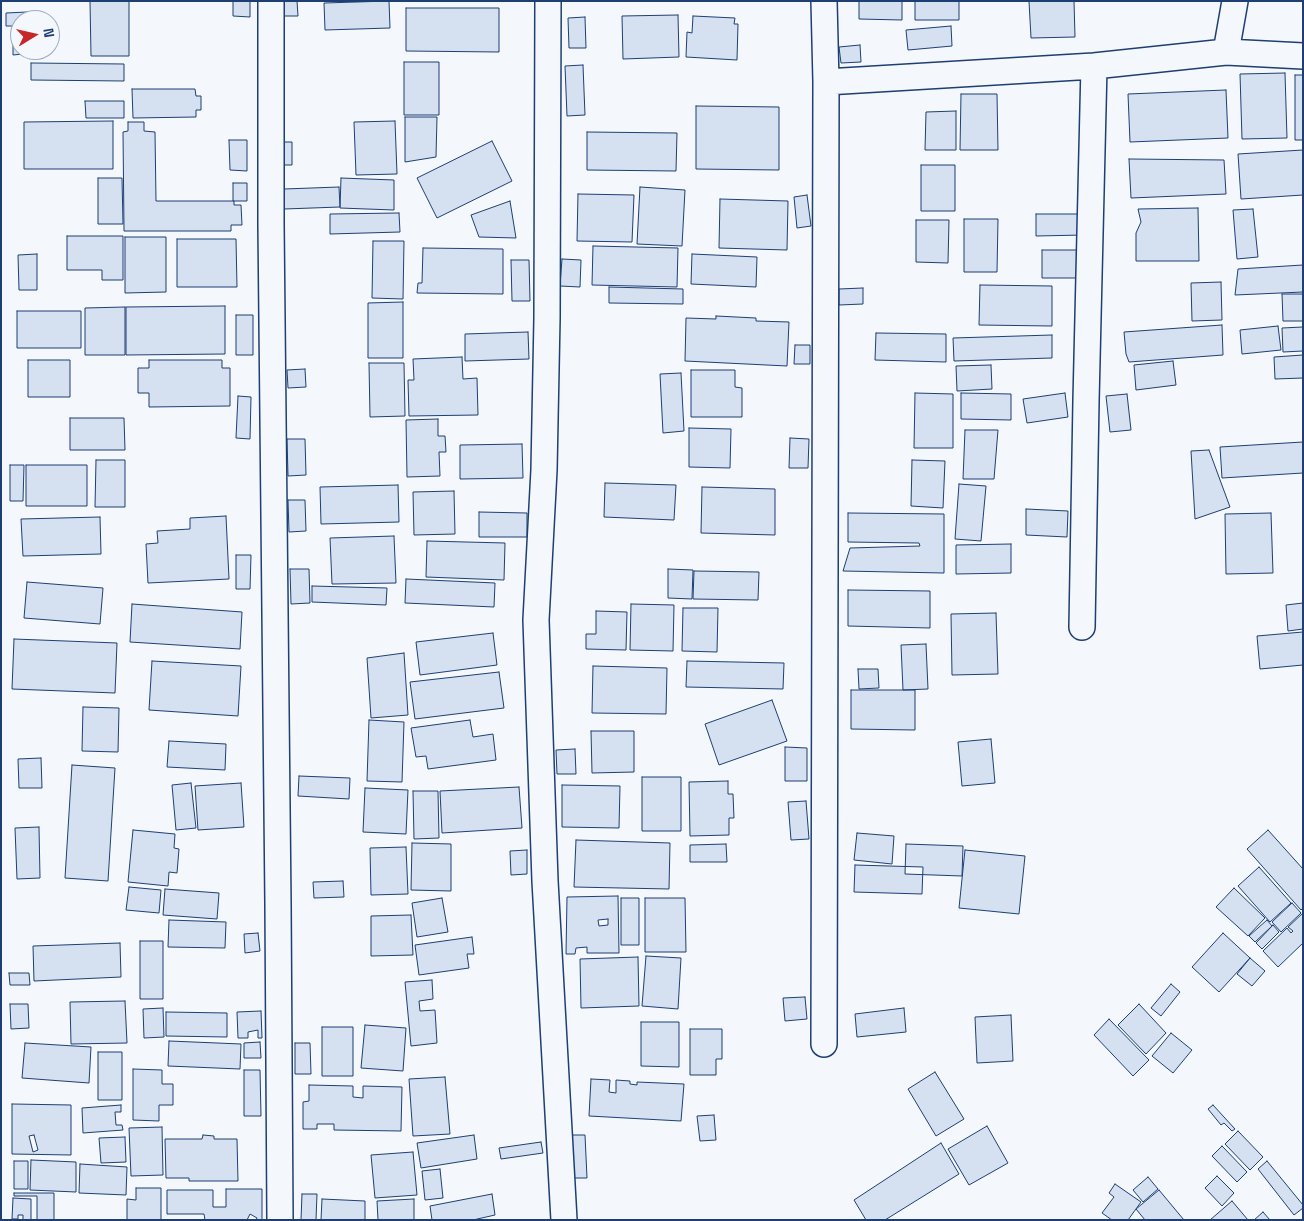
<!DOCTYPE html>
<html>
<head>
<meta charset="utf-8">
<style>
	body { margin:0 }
	#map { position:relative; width:1304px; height:1221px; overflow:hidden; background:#f4f7fb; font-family:"Space Grotesk",sans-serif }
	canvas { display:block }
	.frame { position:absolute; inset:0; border:2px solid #1d3f73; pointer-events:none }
	.north { position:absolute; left:10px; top:10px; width:50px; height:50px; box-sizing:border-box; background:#f4f7fb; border:1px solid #9eadc5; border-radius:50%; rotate:81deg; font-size:14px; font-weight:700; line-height:20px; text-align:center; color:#1d3f73 }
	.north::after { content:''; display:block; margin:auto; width:18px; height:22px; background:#c62828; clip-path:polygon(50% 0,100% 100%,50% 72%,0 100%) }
</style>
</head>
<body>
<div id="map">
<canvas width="1304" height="1221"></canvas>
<div class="frame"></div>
<div class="north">N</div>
</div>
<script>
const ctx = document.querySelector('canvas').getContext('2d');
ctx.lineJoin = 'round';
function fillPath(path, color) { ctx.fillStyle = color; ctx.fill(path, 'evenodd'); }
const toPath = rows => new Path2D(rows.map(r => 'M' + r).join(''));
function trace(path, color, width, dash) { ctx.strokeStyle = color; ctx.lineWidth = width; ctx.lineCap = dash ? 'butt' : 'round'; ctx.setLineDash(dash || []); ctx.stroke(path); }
const building = toPath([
	[90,1,129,1,129,56,91,56,90,1],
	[233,1,250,1,250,17,233,16,233,1],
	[281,1,297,1,298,16,281,16,281,1],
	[389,1,390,28,325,30,324,3,389,1],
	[859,1,902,1,902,20,859,19,859,1],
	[915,1,959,1,959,20,915,20,915,1],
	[1029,1,1074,1,1075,37,1031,38,1029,1],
	[406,8,499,8,499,52,406,51,406,8],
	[27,12,27,20,20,20,20,26,6,26,6,13,27,12],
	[678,15,679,57,623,59,622,16,678,15],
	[693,16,735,18,734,24,738,24,737,60,686,57,687,32,692,33,693,16],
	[585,17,586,48,569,48,568,18,585,17],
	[951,26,952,46,908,50,906,30,951,26],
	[13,35,20,35,20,50,23,50,23,54,13,55,13,35],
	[860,45,861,62,841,63,839,47,860,45],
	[404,62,439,62,439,115,404,115,404,62],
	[31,63,124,64,124,81,31,80,31,63],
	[583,65,585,115,567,116,565,66,583,65],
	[1285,73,1287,138,1242,139,1240,74,1285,73],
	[1295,75,1303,75,1303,140,1295,140,1295,75],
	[132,89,195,89,196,96,201,96,201,110,196,110,196,117,133,118,132,89],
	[1226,90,1228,138,1130,142,1128,94,1226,90],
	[961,94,997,94,998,150,960,150,961,94],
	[85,101,124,101,124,118,86,118,85,101],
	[696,106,779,107,779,170,696,169,696,106],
	[956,111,956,150,925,150,926,112,956,111],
	[405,117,437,117,436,157,405,162,405,117],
	[113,121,113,169,24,169,24,122,113,121],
	[395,121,397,174,356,175,354,122,395,121],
	[128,122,144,122,144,131,155,132,156,201,234,201,234,205,241,205,242,225,231,225,231,231,124,231,123,132,128,131,128,122],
	[587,132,677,133,676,171,587,170,587,132],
	[229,140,247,140,247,171,230,170,229,140],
	[492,141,512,181,437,218,417,178,492,141],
	[277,142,292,142,292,165,277,165,277,142],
	[1303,150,1303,195,1241,199,1238,154,1303,150],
	[1129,159,1224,160,1226,194,1131,198,1129,159],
	[921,165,955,165,955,211,921,211,921,165],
	[98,178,122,178,123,224,98,224,98,178],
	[341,178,394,180,394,210,340,208,341,178],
	[233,183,247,183,247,201,233,201,233,183],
	[339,187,340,207,284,209,284,189,339,187],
	[640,187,685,190,682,246,637,244,640,187],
	[578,194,634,195,632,242,577,241,578,194],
	[807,195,811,226,797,228,794,197,807,195],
	[720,199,788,201,787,250,719,248,720,199],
	[510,201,516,238,479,237,471,215,510,201],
	[1198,208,1199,261,1136,261,1136,233,1141,222,1138,209,1198,208],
	[1253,209,1258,257,1237,259,1233,210,1253,209],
	[399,213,400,232,330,234,330,214,399,213],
	[1036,214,1083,214,1084,235,1036,236,1036,214],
	[964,219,998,219,997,272,964,272,964,219],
	[916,220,949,220,948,263,916,262,916,220],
	[67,236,123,236,123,280,102,280,102,270,67,270,67,236],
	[125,237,166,237,166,292,125,293,125,237],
	[177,239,236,239,237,287,177,287,177,239],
	[373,241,404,241,403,299,372,298,373,241],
	[593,246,678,248,677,287,592,285,593,246],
	[423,248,503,249,503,294,417,293,418,283,422,283,423,248],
	[1042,250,1082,250,1083,278,1042,278,1042,250],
	[37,254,37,290,19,290,18,255,37,254],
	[692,254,757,257,756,287,691,284,692,254],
	[562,259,581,260,580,287,560,286,562,259],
	[511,260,529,260,530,301,512,301,511,260],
	[1303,265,1303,292,1235,295,1238,269,1303,265],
	[1221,282,1222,320,1192,321,1191,283,1221,282],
	[980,285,1052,286,1052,326,979,325,980,285],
	[609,287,683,289,683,304,609,303,609,287],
	[863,288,863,304,839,305,839,289,863,288],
	[1282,294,1303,294,1303,321,1283,321,1282,294],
	[403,302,403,358,368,358,368,303,403,302],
	[225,306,225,354,126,355,126,307,225,306],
	[125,307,125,355,85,355,85,308,125,307],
	[17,311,81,311,81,348,17,348,17,311],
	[236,315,253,315,253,355,236,355,236,315],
	[716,316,756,318,756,321,789,322,787,366,685,361,686,318,716,319,716,316],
	[1222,325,1223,355,1129,362,1126,354,1124,332,1222,325],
	[1278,326,1281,350,1242,354,1240,330,1278,326],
	[1303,327,1303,351,1283,352,1282,328,1303,327],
	[528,332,529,359,465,361,465,334,528,332],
	[876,333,946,334,946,362,875,360,876,333],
	[1052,335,1052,358,954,361,953,338,1052,335],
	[795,345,810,345,810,364,794,364,795,345],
	[1303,355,1303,378,1275,379,1274,357,1303,355],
	[462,357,463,379,477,378,478,415,409,416,408,380,414,380,413,359,462,357],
	[28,360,70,360,70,397,28,397,28,360],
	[149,360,222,360,222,368,230,368,230,406,149,407,149,393,138,393,138,368,149,368,149,360],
	[1173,361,1176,385,1136,390,1134,365,1173,361],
	[369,363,404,363,405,416,370,417,369,363],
	[991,365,992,389,957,391,956,366,991,365],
	[305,369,306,387,288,388,287,370,305,369],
	[691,370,735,370,735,387,742,388,742,417,691,417,691,370],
	[681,373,684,431,663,433,660,374,681,373],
	[915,393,953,394,953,448,914,448,915,393],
	[961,393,1011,394,1011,420,961,419,961,393],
	[1065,393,1068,417,1027,423,1023,399,1065,393],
	[1127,394,1131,430,1110,432,1106,396,1127,394],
	[238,396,251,397,250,439,236,438,238,396],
	[70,418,124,418,125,450,70,450,70,418],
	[438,419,438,436,445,436,446,452,439,452,440,476,407,477,406,420,438,419],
	[689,428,731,429,730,468,689,467,689,428],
	[965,430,998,430,994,479,963,479,965,430],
	[790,438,809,439,808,468,789,468,790,438],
	[287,439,305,439,306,475,288,476,287,439],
	[1303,442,1303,473,1222,478,1220,447,1303,442],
	[522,444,523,478,460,479,460,445,522,444],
	[1209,450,1230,507,1195,519,1191,451,1209,450],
	[96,460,125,460,125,507,95,507,96,460],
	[912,460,945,461,943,508,911,506,912,460],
	[10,465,24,465,23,501,10,501,10,465],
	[26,465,87,465,87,506,26,506,26,465],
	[605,483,676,485,674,520,604,517,605,483],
	[959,484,986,486,981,541,955,539,959,484],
	[398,485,399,522,321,524,320,487,398,485],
	[702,487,775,489,775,535,701,533,702,487],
	[454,491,455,534,414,535,413,492,454,491],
	[288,500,305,500,306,531,289,532,288,500],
	[1026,509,1068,511,1067,537,1026,535,1026,509],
	[479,512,527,513,527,537,479,537,479,512],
	[848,513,944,514,944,573,843,571,850,548,920,546,919,543,848,542,848,513],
	[1271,513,1273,573,1226,574,1225,514,1271,513],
	[226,516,229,579,148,583,146,544,158,543,157,531,190,529,190,518,226,516],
	[100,517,101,554,23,556,21,519,100,517],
	[394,536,396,583,332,584,330,538,394,536],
	[427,541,505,543,504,580,426,577,427,541],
	[1011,544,1011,573,956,574,956,545,1011,544],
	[236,555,251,555,250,589,236,589,236,555],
	[290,569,309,569,310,603,291,604,290,569],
	[668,569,693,570,692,599,668,598,668,569],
	[694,571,759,572,758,600,693,599,694,571],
	[406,579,495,583,494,607,405,603,406,579],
	[27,582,103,588,100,624,24,618,27,582],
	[312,586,387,588,386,605,312,602,312,586],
	[848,590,930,591,930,628,848,626,848,590],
	[1303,603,1303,629,1288,631,1286,605,1303,603],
	[132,604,242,612,240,649,130,642,132,604],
	[631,604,674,605,673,651,630,650,631,604],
	[683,608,718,608,717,652,682,651,683,608],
	[596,611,627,612,626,650,586,649,586,634,596,634,596,611],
	[996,613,998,674,952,675,951,614,996,613],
	[1303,632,1303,665,1260,669,1257,636,1303,632],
	[493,633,497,665,420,675,416,642,493,633],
	[14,639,117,643,115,693,12,689,14,639],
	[926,644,928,689,903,690,901,645,926,644],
	[404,653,408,715,371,718,367,658,404,653],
	[152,661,241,666,238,716,149,710,152,661],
	[687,661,784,663,783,689,686,687,687,661],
	[593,666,667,668,666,714,592,713,593,666],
	[858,669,878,669,879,688,859,689,858,669],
	[499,672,504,708,415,719,410,682,499,672],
	[851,690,915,690,915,730,851,729,851,690],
	[772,700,787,741,719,765,705,724,772,700],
	[83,707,119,708,118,752,82,751,83,707],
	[369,720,404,722,402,782,367,781,369,720],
	[470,720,473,737,493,734,496,760,428,769,426,756,416,757,411,728,470,720],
	[591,731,634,731,634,772,592,773,591,731],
	[991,739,995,783,962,786,958,742,991,739],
	[169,741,226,744,225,770,167,767,169,741],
	[785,747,807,748,807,781,785,781,785,747],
	[575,749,576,774,557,774,556,750,575,749],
	[41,758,42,788,19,788,18,759,41,758],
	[72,765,115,768,108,881,65,878,72,765],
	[299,776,350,778,349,799,298,796,299,776],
	[642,777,681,777,681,831,642,831,642,777],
	[728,781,728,794,733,794,734,818,729,818,729,835,690,836,689,782,728,781],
	[191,783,196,828,176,830,172,785,191,783],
	[241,783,244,827,198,830,195,786,241,783],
	[562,785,620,786,619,828,562,827,562,785],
	[519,787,522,828,442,833,440,791,519,787],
	[365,788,408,790,406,834,363,832,365,788],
	[413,791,438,791,439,838,414,839,413,791],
	[806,801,809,839,791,840,788,802,806,801],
	[39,827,40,878,17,879,15,828,39,827],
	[133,830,175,834,174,848,179,849,177,873,169,872,168,886,128,882,133,830],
	[1268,830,1303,869,1303,908,1301,910,1247,849,1268,830],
	[857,833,894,836,892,864,854,860,857,833],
	[576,840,670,843,669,889,574,887,576,840],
	[412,843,451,844,451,891,411,890,412,843],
	[726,844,727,862,690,862,690,845,726,844],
	[906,844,963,846,962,876,905,874,906,844],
	[406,847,408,894,371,895,370,848,406,847],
	[527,850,527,874,511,875,510,851,527,850],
	[965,850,1025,856,1019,914,959,908,965,850],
	[855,865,923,867,922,894,854,892,855,865],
	[1259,867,1291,903,1270,922,1238,886,1259,867],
	[343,881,344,897,314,898,313,882,343,881],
	[129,887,161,890,159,913,126,910,129,887],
	[1234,888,1265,918,1248,936,1216,907,1234,888],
	[165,889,219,893,217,919,163,915,165,889],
	[618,896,619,953,587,953,587,947,576,948,575,954,566,954,567,897,618,896],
	[608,919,608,925,599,926,598,920,608,919],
	[442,898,448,932,417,937,412,903,442,898],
	[621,898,639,898,639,945,621,945,621,898],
	[645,898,685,898,686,952,645,952,645,898],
	[1292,903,1301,913,1281,932,1272,922,1292,903],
	[1303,913,1303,943,1278,967,1263,951,1287,928,1291,933,1293,931,1288,927,1303,913],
	[411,915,413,955,371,956,371,916,411,915],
	[169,920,226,922,225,948,168,947,169,920],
	[1267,920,1272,926,1255,942,1249,936,1267,920],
	[1273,925,1279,932,1262,949,1256,943,1273,925],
	[258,933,260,951,245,953,244,934,258,933],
	[1223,933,1250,958,1219,992,1192,967,1223,933],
	[472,937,474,954,467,954,469,968,419,975,415,945,472,937],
	[140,941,163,941,163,999,140,999,140,941],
	[120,943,121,977,34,981,33,946,120,943],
	[646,956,681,958,678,1009,642,1006,646,956],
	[638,957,639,1006,581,1008,580,959,638,957],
	[1250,958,1265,971,1252,986,1237,974,1250,958],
	[9,973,29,973,30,985,10,985,9,973],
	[432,980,433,999,419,1001,420,1011,435,1010,437,1043,411,1046,405,982,432,980],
	[1171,984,1180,992,1161,1016,1151,1008,1171,984],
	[805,997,807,1019,785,1021,783,998,805,997],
	[125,1001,127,1043,71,1044,70,1002,125,1001],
	[10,1004,28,1004,29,1028,11,1029,10,1004],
	[1139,1004,1166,1033,1146,1054,1118,1025,1139,1004],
	[163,1008,164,1037,144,1038,143,1009,163,1008],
	[904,1008,906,1032,857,1037,855,1014,904,1008],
	[261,1011,262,1038,258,1038,258,1030,248,1032,248,1038,238,1038,237,1012,261,1011],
	[166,1012,227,1013,227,1037,166,1036,166,1012],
	[1011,1015,1013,1061,977,1063,975,1017,1011,1015],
	[1109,1019,1149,1060,1133,1076,1094,1035,1109,1019],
	[641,1022,679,1022,679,1067,641,1066,641,1022],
	[365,1025,406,1028,403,1071,361,1068,365,1025],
	[322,1027,353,1027,353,1076,322,1076,322,1027],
	[690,1029,722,1029,722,1059,716,1059,716,1075,690,1075,690,1029],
	[1171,1033,1192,1050,1173,1073,1152,1056,1171,1033],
	[169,1041,241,1044,240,1069,168,1066,169,1041],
	[260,1042,261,1058,244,1058,244,1043,260,1042],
	[25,1043,91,1047,89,1083,22,1078,25,1043],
	[295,1043,310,1043,311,1074,295,1074,295,1043],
	[98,1052,122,1052,122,1100,98,1100,98,1052],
	[133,1069,162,1070,162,1084,173,1084,173,1105,159,1105,159,1121,133,1120,133,1069],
	[244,1070,260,1070,261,1116,244,1116,244,1070],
	[935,1072,964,1119,936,1136,908,1089,935,1072],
	[445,1077,450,1134,413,1136,409,1079,445,1077],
	[591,1079,610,1080,609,1092,616,1093,616,1080,630,1081,630,1084,637,1085,637,1082,684,1084,681,1121,589,1116,591,1079],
	[309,1085,353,1086,353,1097,363,1098,363,1086,402,1087,401,1131,334,1130,334,1124,317,1124,317,1129,303,1129,303,1102,309,1101,309,1085],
	[12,1104,71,1105,71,1155,12,1154,12,1104],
	[34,1135,38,1150,33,1152,29,1136,34,1135],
	[121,1105,121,1112,115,1112,116,1125,122,1125,123,1130,83,1133,82,1108,121,1105],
	[1213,1105,1235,1129,1232,1131,1224,1123,1221,1125,1208,1109,1213,1105],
	[714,1115,716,1140,700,1141,697,1116,714,1115],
	[987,1126,1008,1163,969,1185,948,1149,987,1126],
	[162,1127,163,1175,131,1176,129,1128,162,1127],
	[1238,1131,1263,1157,1250,1170,1225,1144,1238,1131],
	[203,1135,214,1136,214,1139,237,1139,238,1181,189,1181,189,1178,166,1178,165,1139,202,1139,203,1135],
	[474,1135,477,1159,421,1168,417,1143,474,1135],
	[567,1135,585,1135,587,1178,568,1178,567,1135],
	[125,1137,126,1162,101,1163,99,1138,125,1137],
	[541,1142,543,1153,501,1159,499,1148,541,1142],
	[941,1143,959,1174,885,1220,866,1220,854,1200,941,1143],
	[1222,1146,1247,1172,1237,1182,1212,1156,1222,1146],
	[413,1152,417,1195,375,1198,371,1155,413,1152],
	[31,1160,76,1162,76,1192,30,1190,31,1160],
	[14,1161,28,1161,28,1189,14,1189,14,1161],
	[1267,1161,1303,1205,1303,1208,1294,1215,1258,1169,1267,1161],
	[80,1164,127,1167,126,1195,79,1193,80,1164],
	[440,1169,443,1198,425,1200,422,1171,440,1169],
	[1217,1176,1234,1193,1222,1206,1205,1188,1217,1176],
	[1148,1177,1158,1189,1143,1202,1133,1190,1148,1177],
	[1115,1184,1141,1202,1128,1220,1112,1220,1102,1213,1114,1197,1109,1193,1115,1184],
	[136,1188,161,1188,161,1220,127,1220,127,1199,136,1200,136,1188],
	[226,1189,262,1189,262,1220,256,1220,257,1218,250,1214,247,1220,205,1220,204,1214,167,1214,167,1190,213,1190,213,1207,226,1207,226,1189],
	[1159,1190,1184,1220,1145,1220,1136,1209,1159,1190],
	[14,1193,54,1193,54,1220,37,1220,37,1196,14,1196,14,1193],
	[302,1194,317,1194,316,1220,301,1220,302,1194],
	[492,1194,495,1215,473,1220,432,1220,430,1206,492,1194],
	[13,1198,31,1199,31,1220,23,1220,23,1215,18,1215,18,1219,12,1219,13,1198],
	[322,1199,365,1201,365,1220,321,1220,322,1199],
	[414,1199,414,1220,378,1220,377,1201,414,1199],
	[1232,1201,1248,1220,1210,1220,1232,1201],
	[1263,1212,1270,1220,1254,1220,1263,1212]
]);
const minor = toPath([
	[271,1,271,224,278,904,280,1220],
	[548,1,547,318,544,470,536,620,545,881,564,1220],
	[824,1,826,82,824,1044],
	[1226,52,1303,56],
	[826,82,1094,66,1226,52,1235,1],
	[1082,627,1086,401,1094,66]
]);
fillPath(building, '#d5e0f0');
trace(building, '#1d3f73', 1);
trace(minor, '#1d3f73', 28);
trace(minor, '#f4f7fb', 25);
</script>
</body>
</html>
